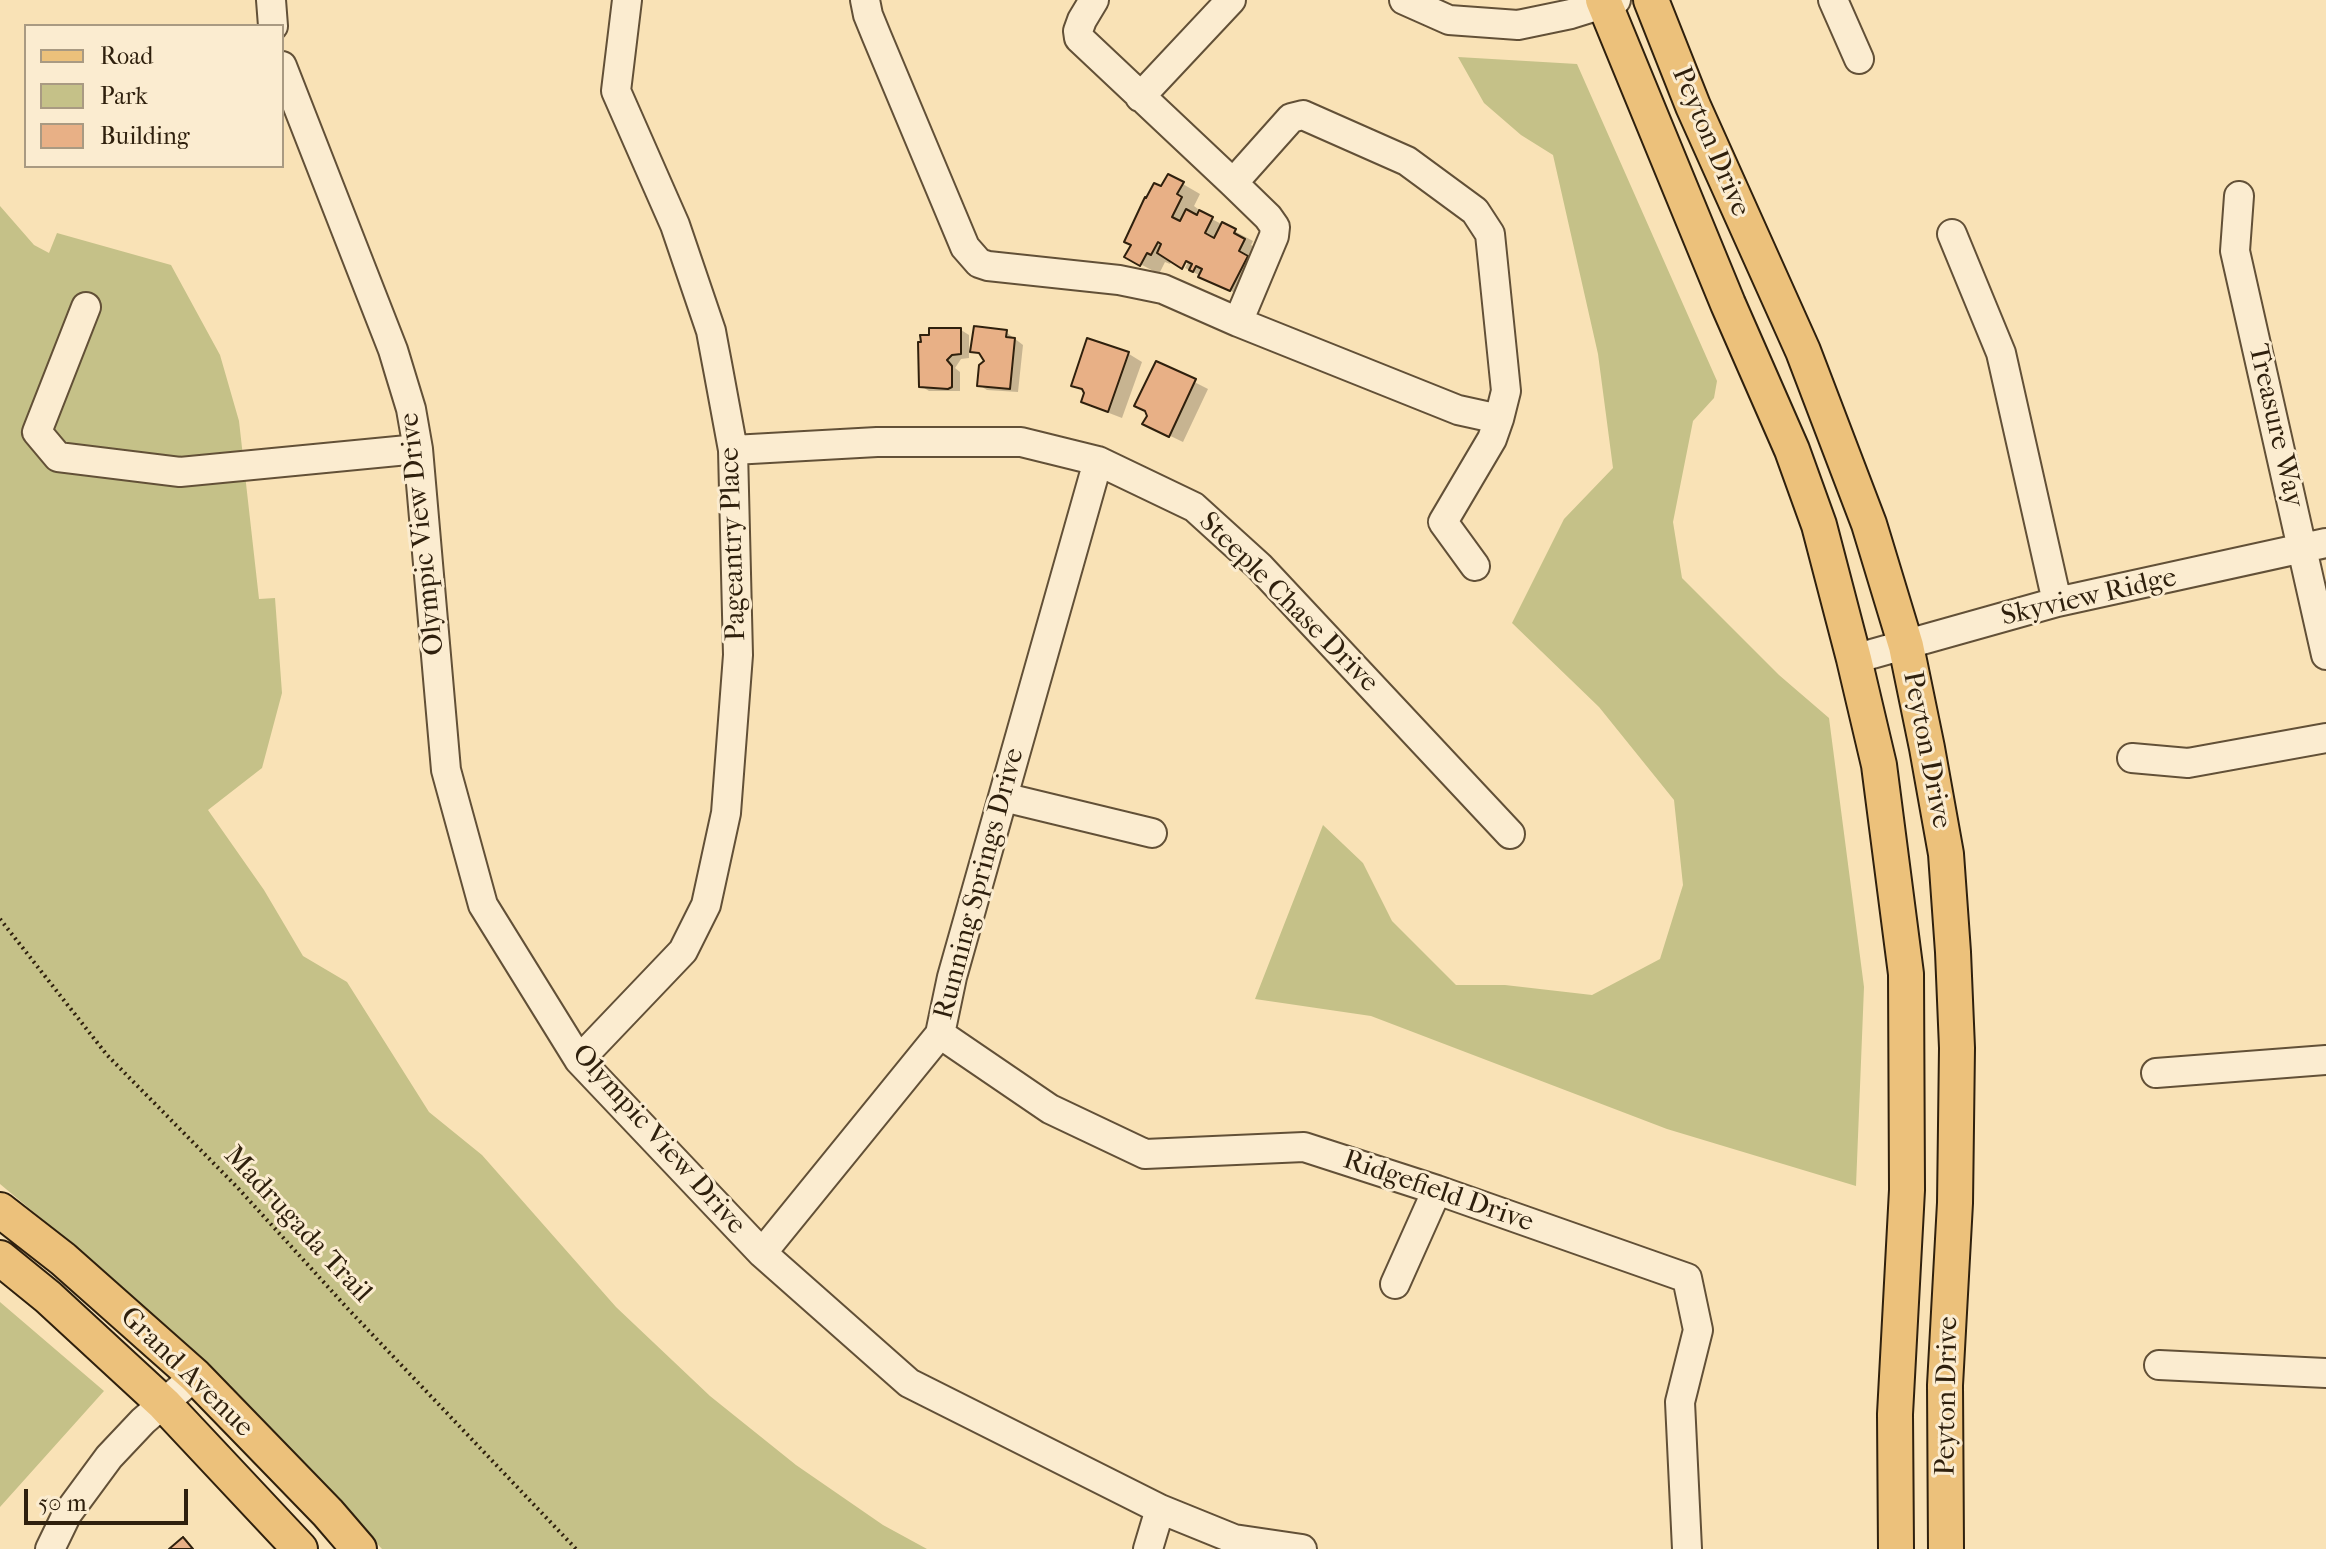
<!DOCTYPE html>
<html>
<head>
<meta charset="utf-8">
<style>
	body { margin:0 }
	#map { position:relative; width:2326px; height:1549px; overflow:hidden; background:#f9e2b6; font-family:"IM FELL French Canon",serif }
	canvas { display:block }
	.legend { position:absolute; left:24px; top:24px; width:260px; height:144px; box-sizing:border-box; background:#fbecd0; border:2px solid #a99a82; margin:0; padding:10px 14px; list-style:none; font-size:24px; color:#2f200d }
	.legend li { display:flex; align-items:center; gap:16px; height:40px }
	.legend b { width:40px; border:2px solid #a99a82 }
	.scale { position:absolute; left:24px; top:1489px; width:164px; height:36px; box-sizing:border-box; border:4px solid #2f200d; border-top:0; padding-left:10px; font-size:24px; line-height:28px; white-space:nowrap; color:#2f200d; -webkit-text-stroke:6px #fbecd0; paint-order:stroke }
</style>
</head>
<body>
<div id="map">
<canvas width="2326" height="1549"></canvas>
<ul class="legend">
<li><b style="height:10px;background:#ecc17b"></b>Road</li>
<li><b style="height:22px;background:#c5c188"></b>Park</li>
<li><b style="height:22px;background:#e8b086"></b>Building</li>
</ul>
<div class="scale">50 m</div>
</div>
<script>
const ctx = document.querySelector('canvas').getContext('2d');
ctx.lineJoin = 'round';
function fillPath(path, color) { ctx.fillStyle = color; ctx.fill(path, 'evenodd'); }
const toPath = rows => new Path2D(rows.map(r => 'M' + r).join(''));
function trace(path, color, width, dash) { ctx.strokeStyle = color; ctx.lineWidth = width; ctx.lineCap = dash ? 'butt' : 'round'; ctx.setLineDash(dash || []); ctx.stroke(path); }
function drawText(font, color, halo, rows, align = 'center') {
  ctx.font = font + ' "IM FELL French Canon",serif'; ctx.lineWidth = 6; ctx.setLineDash([]); ctx.textBaseline = 'middle'; ctx.strokeStyle = halo; ctx.fillStyle = color; for (const [text, x, y, turn = 0] of rows) {
    ctx.save(); ctx.translate(x, y); ctx.rotate((+turn || 0) * Math.PI / 180); ctx.textAlign = isNaN(turn) ? turn : align; if (halo) ctx.strokeText(text, 0, 0); ctx.fillText(text, 0, 0); ctx.restore();
  }
}
const green = toPath([
	[1458,57,1577,64,1717,381,1714,398,1693,421,1673,522,1682,578,1779,675,1829,718,1864,987,1856,1186,1667,1129,1371,1016,1255,999,1323,825,1363,863,1392,921,1456,985,1505,985,1592,995,1660,959,1683,885,1674,800,1599,707,1512,623,1564,519,1613,468,1598,354,1553,155,1521,135,1484,103],
	[0,206,34,245,49,253,57,233,171,265,220,355,239,421,259,599,275,598,282,693,262,768,208,810,264,890,303,956,347,982,429,1112,482,1155,616,1307,710,1396,796,1465,883,1525,927,1549,382,1549,261,1419,194,1352,97,1265,0,1184],
	[0,1302,104,1391,0,1507]
]);
const shadow = toPath([
	[1169,176,1200,194,1194,206,1198,209,1197,211,1253,241,1251,245,1261,251,1249,300,1185,268,1193,253,1189,251,1172,260,1170,264,1165,262,1159,274,1127,257],
	[961,330,969,335,969,358,961,359,955,368,960,372,960,391,929,391,921,386],
	[1006,332,1023,345,1018,392,987,390,979,385,987,362,983,356,972,351],
	[1089,341,1129,354,1142,362,1122,418,1096,408,1083,401,1085,391,1074,385],
	[1157,363,1208,389,1183,442,1158,430,1149,416]
]);
const building = toPath([
	[1168,174,1184,182,1177,194,1182,197,1172,217,1180,221,1186,209,1197,215,1199,210,1213,217,1205,233,1214,238,1222,222,1236,229,1234,233,1245,239,1239,251,1248,256,1230,291,1198,277,1202,269,1196,266,1193,272,1189,270,1192,264,1186,261,1182,269,1157,253,1161,244,1158,242,1151,255,1147,253,1140,266,1124,257,1131,245,1124,242,1145,197,1146,198,1154,183,1161,186,1168,174],
	[974,326,1007,330,1006,337,1015,338,1010,389,977,386,979,365,984,361,979,353,970,352,974,326],
	[929,328,961,328,961,354,952,355,947,360,952,366,952,387,948,389,919,387,918,342,921,342,920,335,929,335,929,328],
	[1087,338,1129,352,1108,412,1081,402,1084,393,1082,389,1071,386,1087,338],
	[1156,361,1196,379,1169,437,1142,424,1147,416,1145,411,1134,406,1156,361],
	[183,1537,193,1549,169,1549,183,1537]
]);
const path = toPath([
	[0,919,107,1055,237,1187,349,1310,576,1549]
]);
const minor = toPath([
	[271,0,273,26],
	[865,0,868,15,877,37,965,247,979,263,988,266,1119,280,1163,289,1238,322,1274,236,1275,227,1268,217,1233,183,1079,38,1078,31,1082,20,1094,0],
	[1404,0,1449,20,1518,25,1571,14,1616,0],
	[1833,0,1859,59],
	[282,66,393,350,411,409,418,449,446,770,483,905,579,1060,762,1253,909,1383,1160,1509,1234,1539,1302,1549],
	[1140,97,1231,0],
	[1233,183,1291,118,1303,115,1407,161,1475,211,1490,234,1506,391,1499,419,1458,410,1238,322],
	[2239,196,2235,251,2326,655],
	[1952,234,2001,353,2057,602],
	[86,307,37,432,58,457,180,472,418,449],
	[733,450,877,442,1021,442,1098,461,1194,507,1259,566,1510,834],
	[1475,566,1443,522,1492,439,1499,419],
	[1854,659,2057,602,2326,543],
	[2132,758,2188,763,2326,738],
	[1003,797,1152,833],
	[940,1034,1050,1109,1145,1154,1304,1147,1437,1190,1687,1278,1698,1330,1680,1402,1687,1549],
	[579,1060,683,951,706,905,726,813,738,655,733,450,711,331,675,225,616,91,627,0],
	[2156,1073,2326,1060],
	[762,1253,940,1034,952,977,1098,461],
	[1395,1284,1437,1190],
	[2159,1365,2326,1373],
	[50,1549,67,1514,109,1457,143,1421,195,1376],
	[1148,1549,1160,1509]
]);
const major = toPath([
	[1603,0,1728,304,1792,450,1819,525,1854,659,1879,765,1906,974,1907,1190,1895,1414,1896,1549],
	[1651,0,1693,106,1803,351,1869,524,1906,646,1927,748,1946,854,1953,952,1957,1048,1955,1203,1945,1385,1946,1549],
	[0,1210,63,1259,195,1376,328,1513,359,1549],
	[0,1258,48,1297,164,1404,300,1549]
]);
const streetNames = [
	["Peyton Drive",1710,142,67],
	["Treasure Way",2275,426,77],
	["Olympic View Drive",423,534,-96],
	["Pageantry Place",734,544,-92],
	["Skyview Ridge",2089,598,-13],
	["Steeple Chase Drive",1288,603,45],
	["Peyton Drive",1926,750,79],
	["Running Springs Drive",980,884,-75],
	["Olympic View Drive",658,1140,48],
	["Ridgefield Drive",1438,1192,19],
	["Madrugada Trail",297,1225,47],
	["Grand Avenue",186,1373,44],
	["Peyton Drive",1948,1396,-89]
];
fillPath(green, '#c5c188');
fillPath(shadow, '#0003');
fillPath(building, '#e8b086');
trace(building, '#2f200d', 2);
trace(minor, '#625037', 32);
trace(major, '#2f200d', 38);
trace(path, '#2f200d', 4, [2, 4]);
trace(minor, '#fbecd0', 28);
trace(major, '#ecc17b', 34);
drawText('28px', '#2f200d', '#fbecd0', streetNames);
</script>
</body>
</html>
